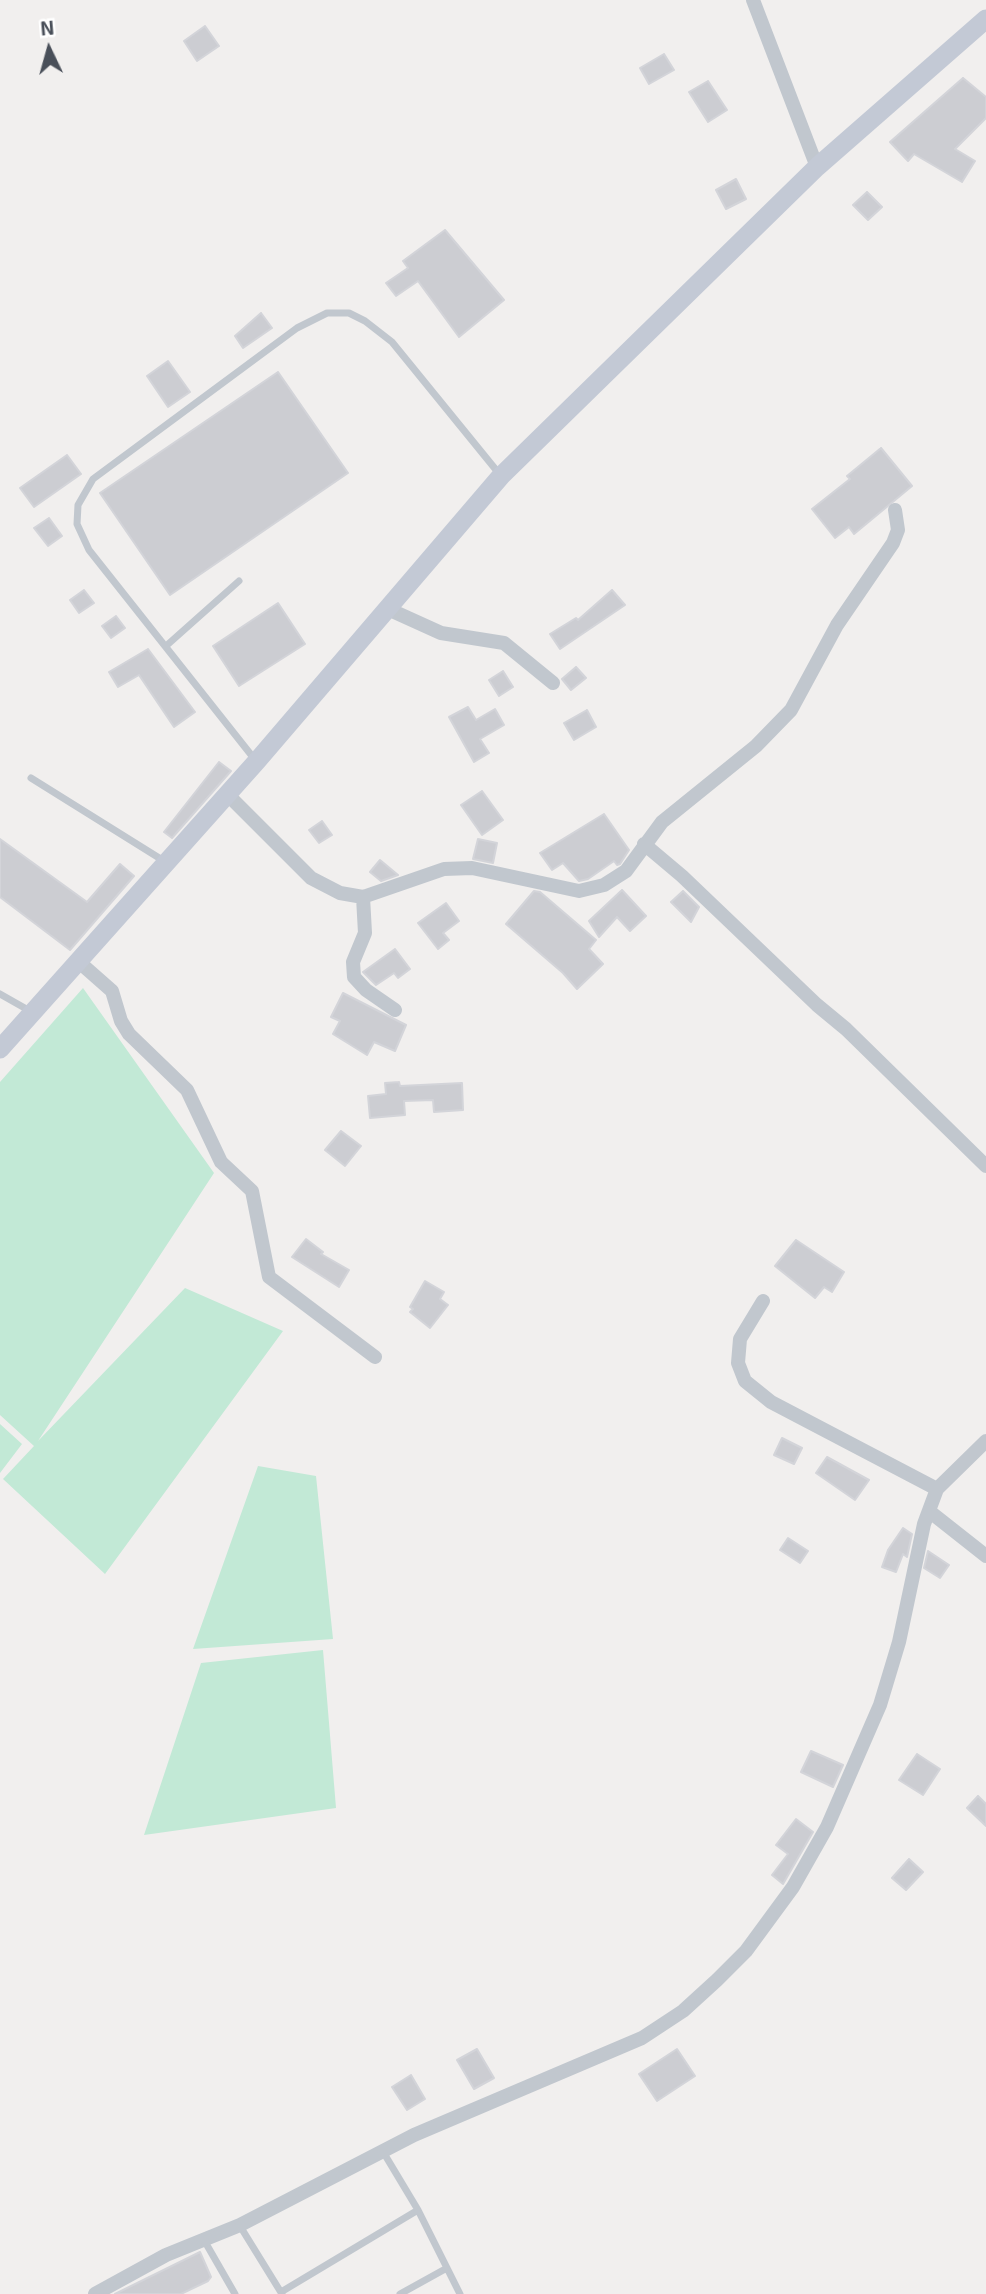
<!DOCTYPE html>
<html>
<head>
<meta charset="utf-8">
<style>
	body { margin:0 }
	#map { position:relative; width:986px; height:2294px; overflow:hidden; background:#f1efee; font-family:"Exo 2",sans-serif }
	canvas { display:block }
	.north { position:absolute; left:14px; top:14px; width:70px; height:70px; -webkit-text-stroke:5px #fff; paint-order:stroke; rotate:355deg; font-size:19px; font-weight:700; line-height:28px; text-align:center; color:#494f59 }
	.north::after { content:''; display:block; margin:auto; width:24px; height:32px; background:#494f59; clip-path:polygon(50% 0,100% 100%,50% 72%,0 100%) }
</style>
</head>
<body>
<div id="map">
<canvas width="986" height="2294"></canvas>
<div class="north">N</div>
</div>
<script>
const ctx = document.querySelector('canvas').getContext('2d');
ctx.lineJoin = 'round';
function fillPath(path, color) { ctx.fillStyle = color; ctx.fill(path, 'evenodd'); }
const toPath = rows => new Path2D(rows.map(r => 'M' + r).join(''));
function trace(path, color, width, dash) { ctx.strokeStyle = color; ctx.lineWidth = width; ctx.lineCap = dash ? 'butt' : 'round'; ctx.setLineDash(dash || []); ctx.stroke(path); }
const green = toPath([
	[83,988,214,1173,38,1441,185,1288,283,1331,105,1574,3,1479,34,1446,0,1415,0,1082],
	[0,1424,22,1444,0,1473],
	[258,1466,316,1476,333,1639,193,1649],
	[323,1650,336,1808,144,1835,201,1663]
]);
const building = toPath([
	[205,26,219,46,197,61,184,41,205,26],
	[664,54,674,70,649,84,640,68,664,54],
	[963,78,986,97,986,118,955,149,975,161,962,182,914,154,908,161,890,142,963,78],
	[708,81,727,110,708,122,689,92,708,81],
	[736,179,746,199,726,209,716,190,736,179],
	[867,192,882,207,868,220,853,205,867,192],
	[445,230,504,300,459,337,418,281,396,296,386,283,408,268,403,261,445,230],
	[261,313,272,328,243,348,235,336,261,313],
	[168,361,190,392,168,407,147,376,168,361],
	[278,372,348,473,170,595,100,493,278,372],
	[881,448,912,486,854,534,849,527,835,538,812,509,850,479,847,476,881,448],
	[67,455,81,474,34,507,20,488,67,455],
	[49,518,62,536,48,546,34,528,49,518],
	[84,590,94,603,79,613,70,600,84,590],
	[612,590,625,605,560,649,550,634,576,618,578,620,612,590],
	[278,603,305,644,239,686,213,646,278,603],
	[116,616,125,628,111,638,102,626,116,616],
	[148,649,195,712,174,727,139,675,118,687,109,672,148,649],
	[576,667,586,678,571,690,562,679,576,667],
	[503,671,513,687,499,696,489,680,503,671],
	[468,707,476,720,495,709,504,725,480,739,489,753,474,762,449,717,468,707],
	[587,710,596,727,574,740,564,723,587,710],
	[219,762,231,771,172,838,164,832,219,762],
	[482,791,503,820,482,835,461,805,482,791],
	[604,814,629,850,620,864,617,865,614,861,588,879,579,881,563,863,552,870,540,853,604,814],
	[322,821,332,835,319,843,309,830,322,821],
	[0,839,87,902,120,864,134,876,70,950,0,897,0,839],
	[478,839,497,843,493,863,473,859,478,839],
	[380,860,398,875,381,881,370,872,380,860],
	[622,890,646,916,630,931,617,917,599,937,589,921,622,890],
	[534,891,540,892,596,940,589,949,603,964,577,989,563,973,506,924,534,891],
	[683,891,699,907,691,922,671,902,683,891],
	[446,903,459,921,443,933,449,940,438,949,418,923,446,903],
	[395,949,410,969,398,978,394,973,376,985,363,972,395,949],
	[343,993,406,1025,395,1051,374,1042,367,1055,333,1034,340,1021,331,1017,343,993],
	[399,1082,400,1086,462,1083,463,1110,434,1112,433,1100,404,1101,405,1115,370,1118,368,1096,386,1094,385,1083,399,1082],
	[341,1131,361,1146,345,1166,325,1150,341,1131],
	[306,1239,323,1252,321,1254,349,1270,339,1287,292,1257,306,1239],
	[796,1240,844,1272,832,1292,824,1287,815,1298,775,1266,796,1240],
	[425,1281,444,1292,440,1299,448,1305,430,1328,410,1312,413,1309,410,1307,425,1281],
	[782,1438,802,1448,794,1464,774,1455,782,1438],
	[827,1457,869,1480,855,1500,816,1473,827,1457],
	[903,1528,912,1534,907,1557,903,1554,896,1572,882,1567,888,1550,903,1528],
	[788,1538,808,1551,800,1563,780,1550,788,1538],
	[928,1551,949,1565,940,1578,924,1568,928,1551],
	[811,1751,843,1765,833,1787,801,1772,811,1751],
	[917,1754,940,1769,923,1795,899,1780,917,1754],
	[978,1796,986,1804,986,1826,967,1808,978,1796],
	[796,1819,813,1832,783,1884,772,1875,788,1854,776,1845,796,1819],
	[909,1859,923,1872,906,1890,892,1878,909,1859],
	[477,2049,494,2078,474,2089,457,2060,477,2049],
	[677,2049,695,2076,657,2101,639,2074,677,2049],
	[411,2075,425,2099,407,2110,392,2087,411,2075],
	[200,2252,211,2277,208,2281,181,2294,115,2294,200,2252]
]);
const lane = toPath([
	[166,646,239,581],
	[256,761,89,550,77,524,78,505,93,479,297,328,327,313,349,313,365,321,392,342,501,476],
	[31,778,164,861],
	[0,994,30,1011],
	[382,2150,418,2210,460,2294],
	[240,2226,282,2294],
	[204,2240,235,2294],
	[281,2292,418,2210],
	[400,2294,447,2268]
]);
const street = toPath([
	[753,0,817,167],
	[388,609,441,633,504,643,553,683],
	[227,794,311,878,340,893,363,897,444,869,472,868,579,891,604,885,626,871,662,822,756,746,791,710,837,625,893,543,898,530,895,510],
	[644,844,682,876,817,1005,846,1029,986,1166],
	[363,897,365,933,353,962,354,977,366,990,395,1010],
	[78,961,112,991,121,1021,129,1034,187,1090,221,1162,252,1191,269,1277,375,1357],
	[763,1301,740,1339,738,1363,745,1381,771,1402,937,1489],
	[929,1511,986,1556],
	[95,2294,166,2255,240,2225,414,2135,642,2038,683,2011,717,1980,746,1951,793,1887,827,1827,880,1705,899,1642,924,1524,937,1489,986,1441]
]);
const secondary = toPath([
	[0,1049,257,761,501,476,817,167,986,19]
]);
fillPath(green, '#c2e9d6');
fillPath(building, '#cccdd2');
trace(building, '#d3d4d9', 2);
trace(lane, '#c1c7ce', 7);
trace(street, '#c1c7ce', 14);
trace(secondary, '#c3c9d5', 19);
</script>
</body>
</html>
